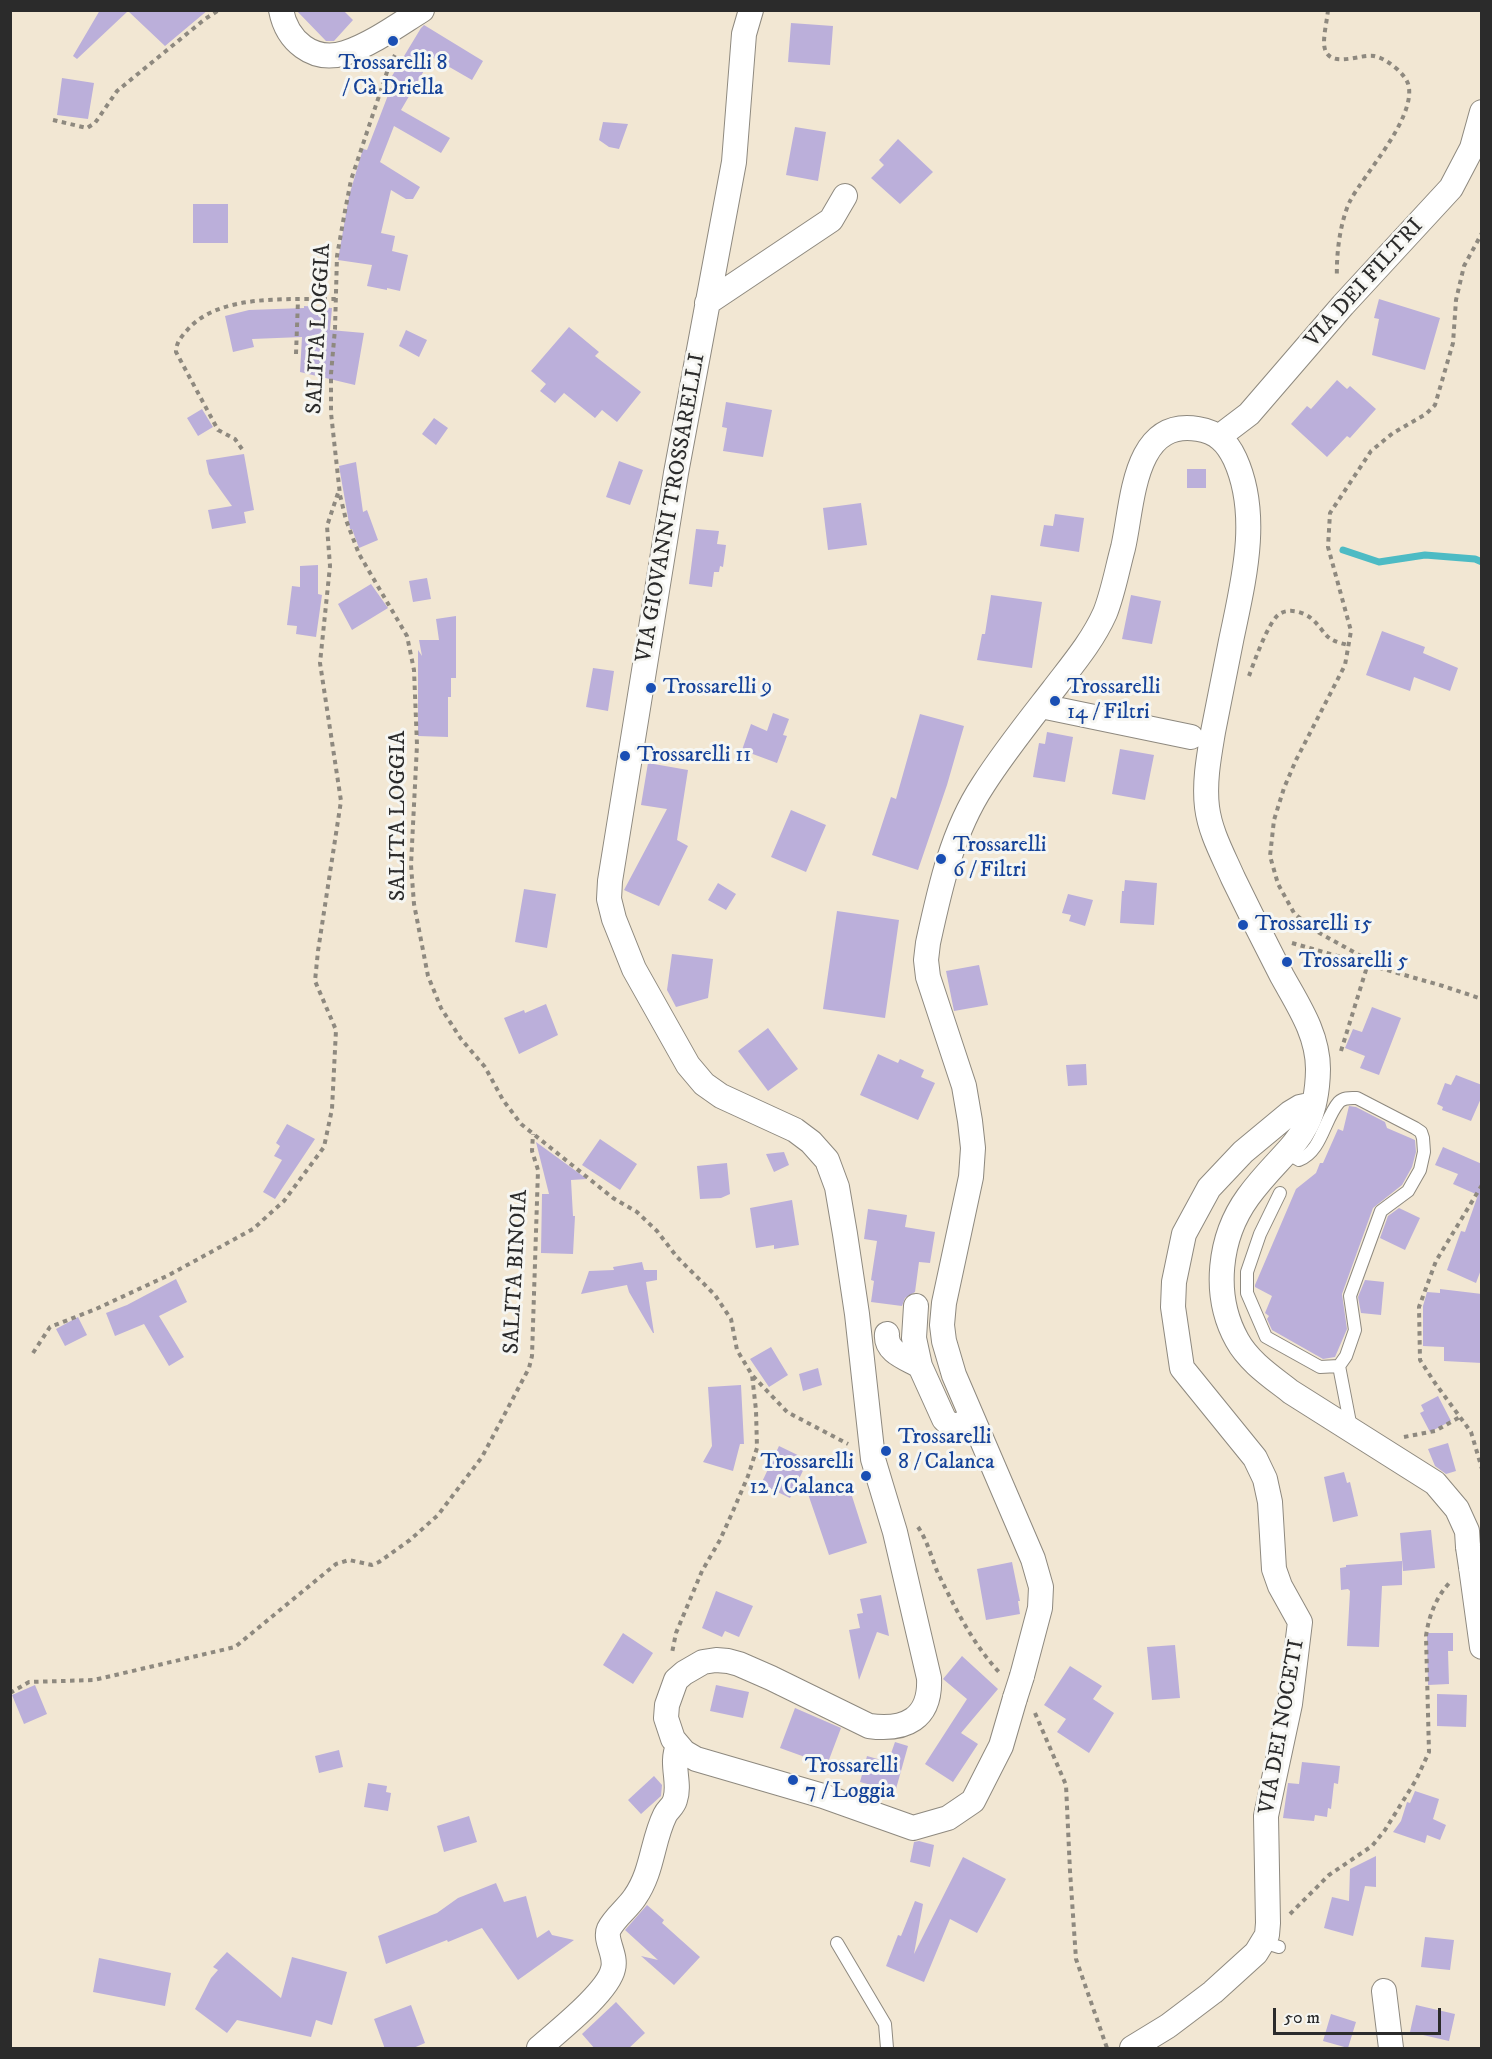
<!DOCTYPE html>
<html>
<head>
<meta charset="utf-8">
<style>
	body { margin:0 }
	#map { position:relative; width:1492px; height:2059px; overflow:hidden; background:#f2e7d3; font-family:"IM FELL DW Pica",serif }
	canvas { display:block }
	.frame { position:absolute; inset:0; border:12px solid #2b2b2b; pointer-events:none }
	.scale { position:absolute; left:1273px; top:2008px; width:168px; height:27px; box-sizing:border-box; border:3px solid #2b2b2b; border-top:0; padding-left:8px; font-size:18px; line-height:21px; white-space:nowrap; color:#2b2b2b; -webkit-text-stroke:4px #f6f6f2; paint-order:stroke }
</style>
</head>
<body>
<div id="map">
<canvas width="1492" height="2059"></canvas>
<div class="frame"></div>
<div class="scale">50 m</div>
</div>
<script>
const g = document.querySelector('canvas').getContext('2d');
g.lineJoin = 'round';
function stroke(path, color, width, dash) {
  g.strokeStyle = color;
  g.lineWidth = width;
  g.lineCap = dash ? 'butt' : 'round';
  g.setLineDash(dash || []);
  g.stroke(path);
}
function paint(path, color) {
  g.fillStyle = color;
  g.fill(path, 'evenodd');
}
function label(font, color, halo, rows, align = 'center') {
  g.font = font + ' "IM FELL DW Pica",serif';
  g.lineWidth = 6;
  g.setLineDash([]);
  g.textBaseline = 'middle';
  g.strokeStyle = halo;
  g.fillStyle = color;
  for (const [text, x, y, turn = 0] of rows) {
    g.save();
    g.translate(x, y);
    g.rotate((+turn || 0) * Math.PI / 180);
    g.textAlign = isNaN(turn) ? turn : align;
    if (halo) g.strokeText(text, 0, 0);
    g.fillText(text, 0, 0);
    g.restore();
  }
}
const stream = new Path2D(`
	M1343 550 1379 562 1425 555 1475 559 1482 562`);
const building = new Path2D(`
	M100 10H208L165 46 128 11 77 59 73 56Z
	M296 10H343L353 20 334 41H326Z
	M791 23 833 26 830 65 788 62Z
	M424 25 483 61 472 80 432 57 401 110 450 138 441 153 394 126 380 162 420 187 413 199H406L391 190 381 233 395 236 392 251 408 255 400 291 387 288V290L367 286 372 265 338 260 349 196 363 149 367 150 395 77 392 76 421 28Z
	M62 78 94 83 88 119 57 115Z
	M603 122 628 124 619 149 609 147 599 140Z
	M795 127 826 132 818 181 786 175Z
	M898 139 933 172 900 204 871 178 884 165 879 160Z
	M193 204H228V243H193Z
	M1379 299 1440 318 1425 370 1372 355 1379 319 1374 318Z
	M304 306 332 308 330 330 364 333 355 385 300 372 302 337 252 339 254 347 233 352 225 316 249 310 304 308Z
	M569 327 599 352 595 356 641 392 617 422 602 410 595 418 564 393 555 403 540 391 546 384 531 371Z
	M406 330 427 340 419 357 399 346Z
	M1337 380 1347 389 1350 386 1376 409 1350 438 1347 436 1327 457 1291 424 1307 406 1311 409Z
	M726 402 772 410 763 457 723 451 727 428 722 427Z
	M202 409 213 427 198 436 187 418Z
	M434 418 448 428 436 445 422 434Z
	M244 454 254 510 244 512 246 523 212 529 208 510 232 506 209 474 206 460Z
	M619 461 643 470 630 505 606 497Z
	M356 462 363 512 367 510 378 540 359 548 352 529H350L339 466Z
	M1187 469H1206V488H1187Z
	M861 503 867 545 828 550 823 508Z
	M1055 514 1084 518 1079 552 1040 546 1044 525 1053 526Z
	M696 529 719 531 717 544 726 545 723 567 720 566 719 572H714L712 587 689 584Z
	M318 565V594L322 595 316 637 296 634 297 626 287 625 292 586 300 587V566Z
	M427 578 431 599 413 602 409 581Z
	M371 584 388 608 352 630 338 604Z
	M991 595 1042 602 1032 668 977 660 982 634H985Z
	M1131 595 1161 601 1152 644 1122 639Z
	M456 616V678H451V697H448V737L418 736V650L422 656 419 640H439L436 619Z
	M1382 631 1425 647 1423 653 1458 668 1450 691 1414 677 1410 691 1366 675Z
	M593 668 614 671 608 711 586 707Z
	M773 713 789 719 783 735 787 736 777 763 742 750 751 724 767 731Z
	M920 714 964 726 947 785 918 870 872 855 891 797 896 799Z
	M1047 732 1073 737 1065 782 1033 777 1039 743 1045 744Z
	M1120 749 1154 755 1145 800 1112 794Z
	M648 763 688 770 677 840 688 846 659 906 624 890 667 809 641 805Z
	M791 810 826 825 806 872 771 857Z
	M1125 880 1157 883 1154 925 1120 923 1122 891H1124Z
	M718 883 736 894 726 910 708 900Z
	M524 889 556 894 547 948 515 942Z
	M1068 894 1093 900 1085 926 1069 921 1071 915 1062 913Z
	M837 911 899 920 885 1018 823 1009Z
	M672 954 713 959 708 998 676 1007 667 990Z
	M979 965 988 1005 954 1011 946 971Z
	M546 1004 558 1035 519 1054 504 1018 524 1010 525 1013Z
	M1372 1007 1401 1018 1379 1075 1360 1068 1365 1056 1345 1048 1353 1029 1362 1032Z
	M768 1028 798 1069 768 1091 738 1051Z
	M878 1054 898 1063 900 1059 924 1070 921 1077 935 1083 918 1120 860 1095Z
	M1086 1064 1087 1085 1068 1086 1066 1065Z
	M1456 1075 1482 1085V1096L1471 1121 1442 1110 1443 1107 1437 1104 1445 1083 1451 1085Z
	M1349 1106 1356 1107 1385 1122 1387 1128 1415 1140 1416 1152 1412 1167 1402 1185 1373 1208 1342 1294 1347 1329 1335 1357 1323 1359 1272 1330 1267 1319 1269 1316 1265 1313 1272 1296 1255 1287V1285L1296 1189 1316 1173 1320 1163H1323L1338 1129 1343 1131Z
	M287 1124 315 1139 275 1199 263 1192 282 1160 274 1156 280 1146 276 1143Z
	M600 1139 637 1164 620 1190 582 1165Z
	M536 1142 587 1179 571 1180 573 1216H575L573 1254 541 1253 542 1194H549Z
	M1443 1147 1482 1164V1267L1476 1283 1447 1270 1461 1231 1465 1232 1478 1195 1453 1184 1458 1174 1435 1165Z
	M784 1152 789 1165 774 1172 766 1154Z
	M727 1163 730 1194 721 1198 700 1199 697 1166Z
	M792 1200 799 1245 774 1249V1245L756 1248 750 1208Z
	M1399 1208 1420 1218 1405 1250 1380 1238 1388 1216Z
	M868 1209 907 1215 905 1227 935 1232 930 1263 919 1262 915 1292 905 1298 902 1306 871 1302 874 1281 871 1280 877 1241 864 1239Z
	M642 1262 644 1270H657V1280L646 1282 654 1333H653L629 1292 627 1285 581 1294 589 1271 614 1270 613 1267Z
	M176 1279 187 1302 159 1316 184 1357 169 1366 144 1324 115 1336 106 1313 127 1305Z
	M1365 1280 1384 1282 1381 1315 1361 1313 1358 1297Z
	M1440 1289 1482 1294V1363L1444 1361V1347L1423 1346V1306L1427 1292 1440 1293Z
	M78 1317 87 1335 65 1346 56 1329Z
	M771 1347 788 1375 769 1387 750 1359Z
	M818 1368 822 1385 803 1391 799 1374Z
	M741 1385 744 1444H740L733 1471 703 1462 712 1446 708 1387Z
	M1438 1396 1451 1421 1430 1432 1420 1413 1424 1411 1421 1405Z
	M1448 1443 1456 1471 1446 1474 1435 1466 1428 1449Z
	M779 1446 808 1460 790 1498 761 1484Z
	M1344 1472 1347 1483 1350 1482 1358 1516 1333 1522 1324 1477Z
	M844 1483 847 1494 851 1493 867 1543 829 1555 808 1494Z
	M1431 1530 1435 1568 1403 1571 1400 1533Z
	M1402 1561V1585L1382 1586 1379 1647 1347 1646 1350 1591 1348 1589 1341 1590 1340 1568 1346 1567V1565Z
	M1012 1562 1020 1601H1018L1020 1614 986 1620 977 1569Z
	M716 1591 753 1606 739 1637 725 1631 722 1637 702 1628Z
	M881 1595 889 1636 877 1632 859 1680 849 1630 860 1628 857 1614 863 1613 860 1599Z
	M623 1633 653 1653 633 1684 603 1665Z
	M1427 1633H1453V1651H1448L1449 1684 1428 1685Z
	M1175 1645 1180 1698 1152 1700 1147 1647Z
	M962 1656 998 1689 961 1733 978 1744 953 1782 925 1764 967 1699 943 1679Z
	M1070 1666 1102 1686 1093 1699 1114 1713 1089 1753 1057 1732 1066 1719 1044 1705Z
	M35 1685 47 1714 24 1724 12 1695Z
	M716 1685 749 1692 743 1718 710 1711Z
	M1437 1694 1467 1695 1466 1727 1437 1726Z
	M795 1708 841 1728 827 1765 780 1748Z
	M895 1742 908 1746 894 1796 877 1791 879 1787 860 1782 867 1756 888 1762Z
	M339 1750 343 1767 319 1773 315 1756Z
	M1302 1762 1340 1766 1338 1784 1334 1783 1331 1809 1328 1808 1327 1817 1315 1815 1314 1821 1283 1818 1288 1783 1299 1784Z
	M654 1776 662 1785 661 1796 641 1814 628 1800Z
	M368 1783 387 1786 386 1792 391 1793 388 1811 364 1807Z
	M1415 1791 1439 1799 1433 1819 1446 1825 1440 1840 1427 1835 1425 1843 1393 1832 1401 1821 1407 1802 1410 1803Z
	M469 1816 477 1842 444 1852 437 1826Z
	M919 1841 934 1845 930 1867 910 1862 914 1842Z
	M1376 1856V1887L1365 1886 1353 1936 1324 1928 1332 1897 1349 1901 1350 1869Z
	M963 1857 1006 1879 977 1933 950 1919 924 1982 886 1966 898 1935 901 1936 915 1901 923 1904 914 1954Z
	M496 1883 504 1902 526 1896 537 1938 549 1930 552 1935 574 1940 518 1980 482 1928 448 1942 447 1940 386 1964 378 1936 437 1913 458 1898Z
	M647 1905 664 1920 662 1923 700 1957 674 1985 641 1956 658 1960 625 1930Z
	M1425 1937 1454 1940 1450 1970 1421 1967Z
	M227 1952 281 1998 292 1957 347 1972 332 2025 316 2020 311 2037 237 2020 227 2033 195 2009 211 1978 218 1970 213 1967Z
	M99 1958 171 1973 165 2006 93 1992Z
	M616 2002 645 2033 628 2049H595L582 2034Z
	M411 2005 425 2043 411 2049H385L374 2019Z
	M1416 2005 1455 2014 1449 2041 1410 2032Z
	M1331 2014 1356 2022 1348 2048 1323 2041Z`);
const path = new Path2D(`
	M1328 10C1327 21 1324 32 1324 43 1325 72 1361 53 1374 56 1383 58 1390 63 1397 69 1403 75 1408 80 1409 88 1413 121 1365 173 1350 201 1340 222 1336 255 1337 278
	M395 55 388 69 351 180 345 211 337 256 335 329 331 374V413L340 495 346 520 359 554 407 636 414 670 417 745 411 865 414 904 428 976 441 1008 461 1039 485 1067 503 1100 521 1124 613 1198 637 1212 657 1231 677 1257 715 1295 731 1319 737 1350 752 1375 756 1410 757 1448 748 1476 733 1511 720 1540 702 1571 676 1633 672 1653
	M53 120 87 128 95 123 117 91 205 19 219 10
	M296 354 298 300
	M242 449 235 439 218 430 176 352C176 342 182 336 189 328 222 293 291 300 336 299
	M1249 676C1254 662 1267 626 1277 616 1286 607 1303 611 1312 619 1328 634 1323 640 1349 645
	M1292 943 1443 986 1482 999
	M1341 1051 1366 970 1361 956 1314 930 1294 913 1278 884 1270 856 1274 820 1284 788 1296 760 1345 665 1351 631 1328 547 1330 513 1371 451 1393 433 1426 414 1435 405 1453 343 1456 300 1464 266 1482 233
	M1482 1185 1436 1261 1419 1307 1420 1360 1435 1383 1471 1432 1482 1469
	M33 1353 50 1327 96 1309 169 1275 253 1229 284 1201 324 1147 332 1109 336 1030 315 981 318 951 341 801 320 663 330 566 327 526 338 493
	M753 1376 787 1412 848 1444
	M1404 1437 1435 1431 1460 1417
	M918 1527C927 1540 931 1556 937 1571 954 1606 972 1643 999 1672
	M10 1693 29 1682 94 1680 235 1647 336 1564 349 1560 372 1565 379 1562 410 1540 438 1515 482 1457 529 1368 532 1356 538 1170 532 1151 533 1134
	M1035 1713 1066 1785 1070 1871 1076 1959 1107 2048
	M1290 1914 1329 1875 1372 1846 1385 1830 1416 1780 1429 1752 1426 1636C1429 1615 1436 1597 1451 1581`);
const lane = new Path2D(`
	M1280 1193 1260 1234 1247 1272V1293L1266 1337 1320 1367 1339 1366 1346 1356 1355 1330 1350 1296 1381 1211 1408 1191 1420 1170 1424 1152 1423 1138 1421 1132 1415 1128 1357 1098C1351 1098 1344 1097 1339 1102 1324 1119 1322 1151 1299 1160L1287 1153
	M1339 1366 1351 1428
	M1263 1942 1279 1947
	M837 1943 885 2024 887 2048`);
const street = new Path2D(`
	M281 10C287 41 313 63 345 53 372 44 398 25 422 10
	M751 10 744 34 734 162 676 473 610 881 609 899 614 919 634 969 688 1065 704 1084 721 1096 795 1130 811 1142 827 1160 837 1187 845 1234 857 1314 873 1459 895 1532 929 1678C931 1719 905 1731 869 1726L771 1678 739 1664 728 1661 716 1660 703 1662 684 1673 676 1680 667 1705 666 1718 673 1739 684 1752 696 1759 823 1796 913 1828 948 1818 973 1801 1001 1746 1015 1698
	M707 303 831 220 845 196
	M1220 436 1249 414 1343 305 1451 188 1472 148 1482 112
	M1041 706 1191 737
	M916 1306 914 1338 920 1366 944 1419 948 1423 956 1426 972 1419
	M887 1334C885 1352 906 1358 920 1366
	M1471 1567 1482 1647
	M1022 1676 1040 1608 1041 1587 1033 1559 954 1375 944 1341 942 1325 944 1303 971 1177 973 1148 970 1121 964 1086 928 977 926 960 928 943C940 888 952 832 983 785 1004 752 1029 721 1053 690 1072 665 1092 642 1105 613 1113 593 1117 570 1123 548 1133 506 1132 418 1198 429 1217 432 1227 442 1235 459 1261 516 1243 583 1231 641 1225 671 1219 701 1213 732 1209 756 1204 782 1207 807 1210 832 1223 855 1233 878 1249 911 1265 943 1282 976 1298 1005 1318 1034 1318 1069 1317 1140 1285 1146 1248 1197 1219 1237 1212 1295 1237 1340 1249 1362 1272 1377 1291 1392L1435 1483 1457 1509 1467 1531 1468 1547
	M1384 1991 1391 2048
	M539 2048C558 2031 608 1992 613 1969 617 1955 604 1940 609 1929 615 1917 628 1908 635 1897 653 1871 652 1841 665 1815 668 1809 673 1807 675 1800 681 1783 670 1764 678 1746
	M1132 2048 1168 2026 1213 1992 1256 1953 1267 1935 1268 1923 1266 1816 1290 1704 1300 1622 1280 1586 1274 1569 1270 1502 1265 1479 1255 1458 1182 1368 1173 1307 1174 1282 1184 1234 1209 1188 1243 1152 1290 1113 1300 1107 1314 1104`);
const streetBridge = new Path2D(`
	M1468 1547 1471 1567
	M1015 1698 1022 1676`);
const markers = [
	[393,41,6,"#1a4fb4"],
	[651,688,6,"#1a4fb4"],
	[1055,701,6,"#1a4fb4"],
	[625,756,6,"#1a4fb4"],
	[941,859,6,"#1a4fb4"],
	[1243,925,6,"#1a4fb4"],
	[1287,962,6,"#1a4fb4"],
	[886,1451,6,"#1a4fb4"],
	[866,1476,6,"#1a4fb4"],
	[793,1780,6,"#1a4fb4"]
];
const transitNames = [
	["Trossarelli 8",393,64,"center"],
	["/ Cà Driella",393,89,"center"],
	["Trossarelli 9",663,688],
	["Trossarelli",1067,688],
	["14 / Filtri",1067,713],
	["Trossarelli 11",637,756],
	["Trossarelli",953,846],
	["6 / Filtri",953,871],
	["Trossarelli 15",1255,925],
	["Trossarelli 5",1299,962],
	["Trossarelli",898,1438],
	["8 / Calanca",898,1463],
	["Trossarelli",854,1463,"right"],
	["12 / Calanca",854,1488,"right"],
	["Trossarelli",805,1767],
	["7 / Loggia",805,1792]
];
const streetNames = [
	["VIA DEI FILTRI",1365,284,-48],
	["SALITA LOGGIA",320,329,-87],
	["VIA GIOVANNI TROSSARELLI",672,508,-80],
	["SALITA LOGGIA",399,816,-90],
	["SALITA BINOIA",517,1272,-87],
	["VIA DEI NOCETI",1283,1727,-80]
];
stroke(stream, '#4dbbc4', 7);
paint(building, '#bbafda');
stroke(lane, '#8e897f', 14);
stroke(street, '#8e897f', 26);
stroke(path, '#8e897f', 4, [4.5, 4.5]);
stroke(lane, '#fff', 12);
stroke(street, '#fff', 24);
stroke(streetBridge, '#8e897f', 26, []);
stroke(streetBridge, '#fff', 24);
for (const [x, y, r, color] of markers) {
  const dot = new Path2D();
  dot.arc(x, y, r, 0, 2 * Math.PI);
  g.fillStyle = color;
  g.fill(dot);
  stroke(dot, '#f6f6f2', 2);
}
label('22px', '#164399', '#f6f6f2', transitNames, 'left');
label('22px', '#2b2b2b', '#f6f6f2', streetNames);
</script>
</body>
</html>
